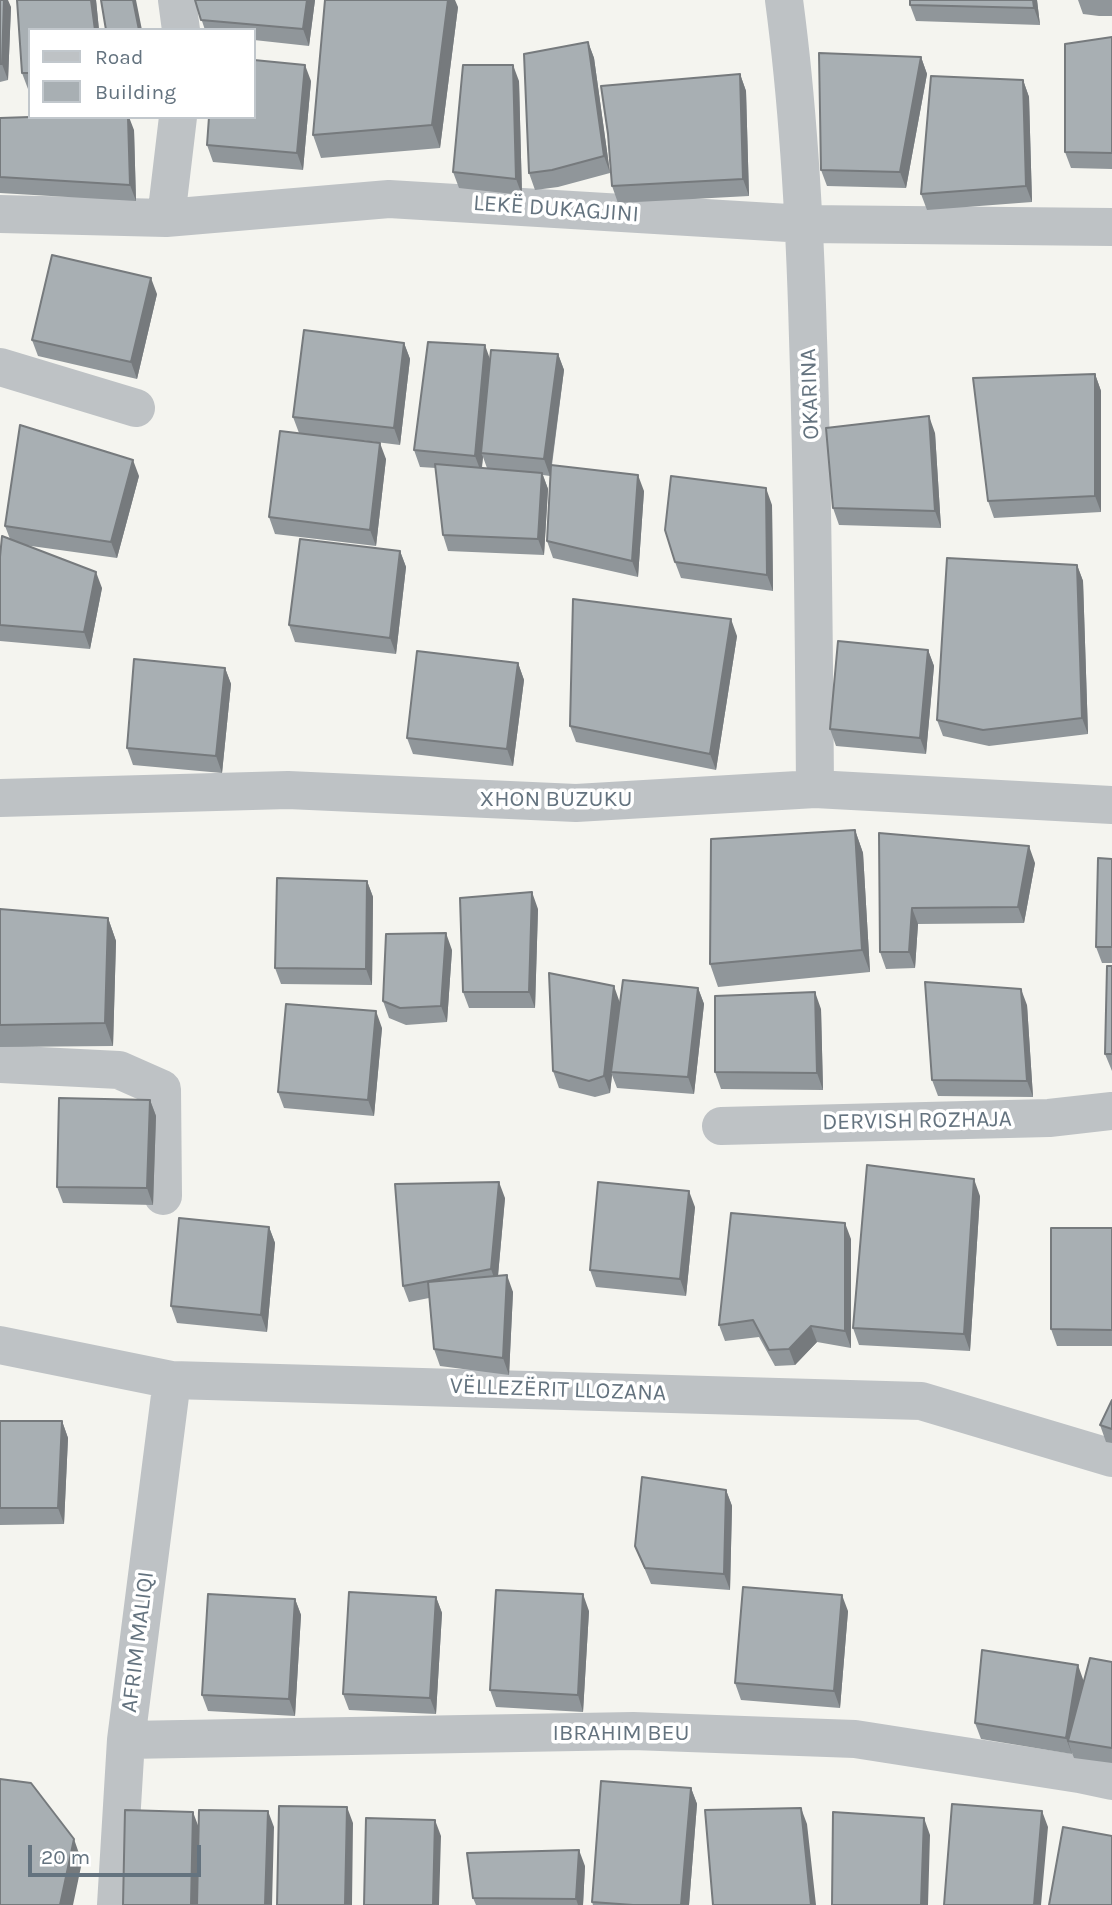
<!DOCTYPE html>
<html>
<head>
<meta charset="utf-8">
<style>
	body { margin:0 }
	#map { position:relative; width:1112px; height:1905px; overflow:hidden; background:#f4f4ef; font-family:Karla,sans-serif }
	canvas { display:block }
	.legend { position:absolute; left:28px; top:28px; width:228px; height:91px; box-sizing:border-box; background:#fff; border:2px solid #c1c7cc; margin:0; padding:9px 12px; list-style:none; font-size:21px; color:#64737f }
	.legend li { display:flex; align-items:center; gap:14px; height:35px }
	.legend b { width:35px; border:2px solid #c1c7cc }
	.scale { position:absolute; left:28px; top:1845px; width:173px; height:32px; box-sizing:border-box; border:4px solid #64737f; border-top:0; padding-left:9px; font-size:21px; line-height:24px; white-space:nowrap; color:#64737f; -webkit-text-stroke:5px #fff; paint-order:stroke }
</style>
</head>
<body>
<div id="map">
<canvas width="1112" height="1905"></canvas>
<ul class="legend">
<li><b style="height:9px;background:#bec2c5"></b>Road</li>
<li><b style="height:19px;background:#a8afb3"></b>Building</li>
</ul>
<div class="scale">20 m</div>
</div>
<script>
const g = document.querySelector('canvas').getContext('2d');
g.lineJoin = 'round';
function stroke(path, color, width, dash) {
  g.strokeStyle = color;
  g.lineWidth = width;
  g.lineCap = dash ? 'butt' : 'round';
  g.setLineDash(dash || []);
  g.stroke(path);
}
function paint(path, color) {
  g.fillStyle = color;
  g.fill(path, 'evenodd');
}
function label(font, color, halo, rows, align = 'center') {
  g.font = font + ' Karla,sans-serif';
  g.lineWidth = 7;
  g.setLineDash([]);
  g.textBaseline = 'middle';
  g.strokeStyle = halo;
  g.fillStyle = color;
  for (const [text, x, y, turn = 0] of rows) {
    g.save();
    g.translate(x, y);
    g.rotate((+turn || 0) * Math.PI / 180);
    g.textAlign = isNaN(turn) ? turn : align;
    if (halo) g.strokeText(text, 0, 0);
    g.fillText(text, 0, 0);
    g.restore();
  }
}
const minor = new Path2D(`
	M177 0 181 30
	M784 0C799 112 805 225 808 338 813 488 814 638 815 789
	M0 214 166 218 389 199 805 224 1112 227
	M166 218 178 117
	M0 367 136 408
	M0 798 288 790 576 803 815 789 1112 805
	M0 1064 119 1070 162 1089 163 1196
	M721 1126 1049 1118 1112 1111
	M0 1345 172 1380 921 1401 1112 1458
	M126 1740 633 1731 855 1739 1079 1774 1112 1781
	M116 1905 126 1740 172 1380`);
const wall = new Path2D(`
	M0 0 11 7 8 80 0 82Z
	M17 0H96L99 30H30V89H28L22 73Z
	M195 0H315L309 46 254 40V30H205Z
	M910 0H1037L1040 25 916 21 910 5Z
	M1078 0H1112V16H1099L1083 14Z
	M458 7 440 148 321 158 313 135Z
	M1112 37V169L1071 168 1065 152Z
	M588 42 594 58 610 173 558 187 535 190 529 173Z
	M921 57 927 74 906 188 827 186 821 170Z
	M740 74 746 91 749 196 618 203 612 186Z
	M1023 80 1029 97 1032 202 927 210 921 194Z
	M311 81 303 170 213 162 207 145Z
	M519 81 522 195 459 188 453 172Z
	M0 118 134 130 136 201 0 193Z
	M157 294 137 379 38 356 32 340Z
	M404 343 410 359 400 445 360 440 386 459 376 546 275 534 269 517 299 433 293 417Z
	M558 354 564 370 552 465 644 491 638 577 553 558 547 541 550 476 543 475 548 489 544 555 448 551 443 535 436 468 420 467 414 450 490 361ZM483 457 487 468H482Z
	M1095 374 1101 391V512L994 518 988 501Z
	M935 433 941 528 839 525 833 508Z
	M139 476 117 558 24 545 102 588 90 649 0 641V557L10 539 5 526Z
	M772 505 773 591 681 578 675 562Z
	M400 551 406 567 396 654 295 642 289 625Z
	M1077 565 1083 581 1088 734 989 746 943 736 937 720Z
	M737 636 716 770 576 742 570 726Z
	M928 650 934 666 926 754 836 746 830 729Z
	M518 663 524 680 513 766 413 754 407 738Z
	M225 668 231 684 222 773 133 765 127 748Z
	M855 830 863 853 870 972 718 987 710 964Z
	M879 833 1035 863 1024 923 918 924 915 968 886 969 880 952Z
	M1112 859V963H1102L1096 947Z
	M367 881 373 897 372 985 281 984 275 968Z
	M0 909 108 918 116 941 113 1046 0 1047Z
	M538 909 535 1008H469L463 992Z
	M452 950 447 1022 406 1025 389 1018 383 1001Z
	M1112 966V1071L1105 1054Z
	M698 988 704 1004 694 1094 617 1088 612 1075 610 1093 595 1097 559 1088 553 1071 620 1002Z
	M1027 1005 1033 1097 938 1096 932 1080Z
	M821 1009 823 1090 721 1089 715 1072Z
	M382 1028 374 1116 284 1108 278 1092Z
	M150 1100 156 1116 153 1205 63 1203 57 1187Z
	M980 1196 970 1351 859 1345 853 1328Z
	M505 1198 498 1276 513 1292 509 1375 440 1366 434 1349 429 1298 409 1302 403 1286Z
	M695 1207 686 1296 596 1287 590 1270Z
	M269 1227 275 1243 267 1332 177 1323 171 1306Z
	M1112 1228V1346H1057L1051 1329Z
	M851 1239V1348L817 1342 795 1365 775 1366 759 1337 725 1341 719 1325Z
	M1112 1400V1443L1106 1442 1100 1425Z
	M0 1421H62L68 1438 64 1524 0 1525Z
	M726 1490 732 1506 730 1590 651 1584 635 1546Z
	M436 1597 442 1613 436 1714 349 1710 343 1694Z
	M295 1599 301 1615 295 1716 208 1711 202 1695Z
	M589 1611 583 1712 496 1707 490 1690Z
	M848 1611 840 1708 741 1700 735 1683Z
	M1112 1662V1763L1074 1758 1072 1753V1754L981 1739 975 1723 1084 1681Z
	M691 1788 697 1804 689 1905H593L592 1902Z
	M585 1866 583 1905H476L473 1898Z`);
const shadedWall = new Path2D(`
	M4 0H8L11 7 8 80 2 64Z
	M91 0H96L99 30H95Z
	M133 0H136L142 30H139Z
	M307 0H315L309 46 303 29Z
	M448 0H455L458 7 440 148 432 125Z
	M1033 0H1037L1040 25 1034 8Z
	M588 42 594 58 610 173 604 156Z
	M921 57 927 74 906 188 900 172Z
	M305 65 311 81 303 170 297 153Z
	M513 65 519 81 522 195 516 179Z
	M740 74 746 91 749 196 743 179Z
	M1023 80 1029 97 1032 202 1026 186Z
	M128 117H129L134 130 136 201 130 185Z
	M151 278 157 294 137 379 131 362Z
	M404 343 410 359 400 445 394 428Z
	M485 345 491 362 481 453 483 457 481 472 475 456Z
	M558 354 564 370 550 476 544 459Z
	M1095 374 1101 391V512L1095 496Z
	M929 416 935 433 941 528 935 511Z
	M380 443 386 459 376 546 370 530Z
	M133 460 139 476 117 558 111 542Z
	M542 473 548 489 544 555 538 539Z
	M638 475 644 491 638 577 632 561Z
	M766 488 772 505 773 591 767 575Z
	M400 551 406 567 396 654 390 638Z
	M1077 565 1083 581 1088 734 1082 718Z
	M96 572 102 588 90 649 84 632Z
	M731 619 737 636 716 770 710 754Z
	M928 650 934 666 926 754 920 738Z
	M518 663 524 680 513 766 507 749Z
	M225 668 231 684 222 773 216 756Z
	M855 830 863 853 870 972 862 950Z
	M1029 846 1035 863 1024 923 1018 907Z
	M367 881 373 897 372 985 366 969Z
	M532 892 538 909 535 1008 529 992Z
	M912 908 918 924 915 968 909 952Z
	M108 918 116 941 113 1046 105 1023Z
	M446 933 452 950 447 1022 441 1006Z
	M614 986 620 1003 611 1072 612 1075 610 1093 604 1076Z
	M698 988 704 1004 694 1094 688 1077Z
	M1021 989 1027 1005 1033 1097 1027 1081Z
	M815 992 821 1009 823 1090 817 1073Z
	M376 1011 382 1028 374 1116 368 1100Z
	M150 1100 156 1116 153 1205 147 1188Z
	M974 1179 980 1196 970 1351 964 1334Z
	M499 1182 505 1198 497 1286 491 1269Z
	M689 1191 695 1207 686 1296 680 1279Z
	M845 1223 851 1239V1348L845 1331Z
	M269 1227 275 1243 267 1332 261 1315Z
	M507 1275 513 1292 509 1375 503 1358Z
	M811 1326 817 1342 795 1365 789 1349Z
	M62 1421 68 1438 64 1524 58 1508Z
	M726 1490 732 1506 730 1590 724 1574Z
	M583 1594 589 1611 583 1712 578 1695Z
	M842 1595 848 1611 840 1708 834 1691Z
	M436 1597 442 1613 436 1714 430 1698Z
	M295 1599 301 1615 295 1716 289 1699Z
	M1078 1665 1084 1682 1068 1741 1072 1754 1066 1738Z
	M691 1788 697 1804 689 1905H681Z
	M347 1807 353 1823 352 1905H345Z
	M801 1808 807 1824 816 1905H811Z
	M268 1811 274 1827 272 1905H265Z
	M1042 1811 1048 1827 1041 1905H1034Z
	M193 1812 199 1828 198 1905H191Z
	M924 1818 930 1835 928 1905H921Z
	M435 1820 441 1836 439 1905H433Z
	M74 1839 82 1862 73 1905H60Z
	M579 1850 585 1866 583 1905H578L576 1899Z`);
const building = new Path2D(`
	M0 0H4L2 64H0Z
	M17 0H91L95 30H30V73H22Z
	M101 0H133L139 30H106Z
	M195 0H307L303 29 201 20Z
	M325 0H448L432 125 313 135Z
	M910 0H1033L1034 8 910 5Z
	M1112 37V153L1065 152V44Z
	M588 42 604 156 552 170 529 173 524 54Z
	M819 53 921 57 900 172 821 170Z
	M254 60 305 65 297 153 207 145 209 117H254Z
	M463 65H513L516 179 453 172Z
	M740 74 743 179 612 186 608 134 601 86Z
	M931 76 1023 80 1026 186 921 194Z
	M30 117H128L130 185 0 177V118Z
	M52 255 151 278 131 362 32 340Z
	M304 330 404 343 394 428 293 417Z
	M428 342 485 345 475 456 414 450Z
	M491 350 558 354 544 459 481 453Z
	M1095 374V496L988 501 973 378Z
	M929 416 935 511 833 508 826 428Z
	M20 425 133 460 111 542 5 526Z
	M280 431 380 443 370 530 269 517Z
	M435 464 542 473 538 539 443 535Z
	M551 465 638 475 632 561 547 541Z
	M671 476 766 488 767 575 675 562 665 530Z
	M2 536 96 572 84 632 0 625V557Z
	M300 539 400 551 390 638 289 625Z
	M947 558 1077 565 1082 718 983 730 937 720Z
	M573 599 731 619 710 754 570 726Z
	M838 641 928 650 920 738 830 729Z
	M417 651 518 663 507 749 407 738Z
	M134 659 225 668 216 756 127 748Z
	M855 830 862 950 710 964 711 839Z
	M879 833 1029 846 1018 907 912 908 909 952H880Z
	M1098 858 1112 859V947H1096Z
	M277 878 367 881 366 969 275 968Z
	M532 892 529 992H463L460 898Z
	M0 909 108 918 105 1023 0 1025Z
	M446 933 441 1006 400 1008 383 1001 386 934Z
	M1107 966H1112V1054H1105Z
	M549 973 614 986 604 1076 589 1081 553 1071Z
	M623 980 698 988 688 1077 611 1072Z
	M925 982 1021 989 1027 1081 932 1080Z
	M815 992 817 1073 715 1072V996Z
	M286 1004 376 1011 368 1100 278 1092Z
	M59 1098 150 1100 147 1188 57 1187Z
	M867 1165 974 1179 964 1334 853 1328Z
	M499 1182 491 1269 403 1286 395 1184Z
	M598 1182 689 1191 680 1279 590 1270Z
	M731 1213 845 1223V1331L811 1326 789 1349 769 1350 753 1320 719 1325Z
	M179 1218 269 1227 261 1315 171 1306Z
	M1051 1228H1112V1330L1051 1329Z
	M507 1275 503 1358 434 1349 428 1282Z
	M1112 1400V1429L1100 1425Z
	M0 1421H62L58 1508H0Z
	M642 1477 726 1490 724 1574 645 1568 635 1546Z
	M743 1587 842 1595 834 1691 735 1683Z
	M496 1590 583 1594 578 1695 490 1690Z
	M349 1592 436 1597 430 1698 343 1694Z
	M208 1594 295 1599 289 1699 202 1695Z
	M982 1650 1078 1665 1066 1738 975 1723Z
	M1090 1658 1112 1662V1748L1068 1741Z
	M0 1779 31 1783 74 1839 60 1905H0Z
	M601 1781 691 1788 681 1905H633L592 1902Z
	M952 1804 1042 1811 1034 1905H944Z
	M279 1806 347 1807 345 1905H277Z
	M801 1808 811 1905H713L705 1810Z
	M125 1810 193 1812 191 1905H123Z
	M199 1810 268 1811 265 1905H197Z
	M833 1812 924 1818 921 1905H832Z
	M366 1818 435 1820 433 1905H364Z
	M1063 1827 1112 1836V1905H1049Z
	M579 1850 576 1899 473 1898 467 1853Z`);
const streetNames = [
	["LEKË DUKAGJINI",556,209,4],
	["OKARINA",810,394,-92],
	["XHON BUZUKU",556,799],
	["DERVISH ROZHAJA",917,1121,-1],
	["VËLLEZËRIT LLOZANA",558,1390,2],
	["AFRIM MALIQI",138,1642,-83],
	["IBRAHIM BEU",621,1733]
];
stroke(minor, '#bec2c5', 38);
paint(wall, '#90969a');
paint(shadedWall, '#767a7d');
paint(building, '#a8afb3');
stroke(building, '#767a7d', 2);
label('23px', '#64737f', '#fff', streetNames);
</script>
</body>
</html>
